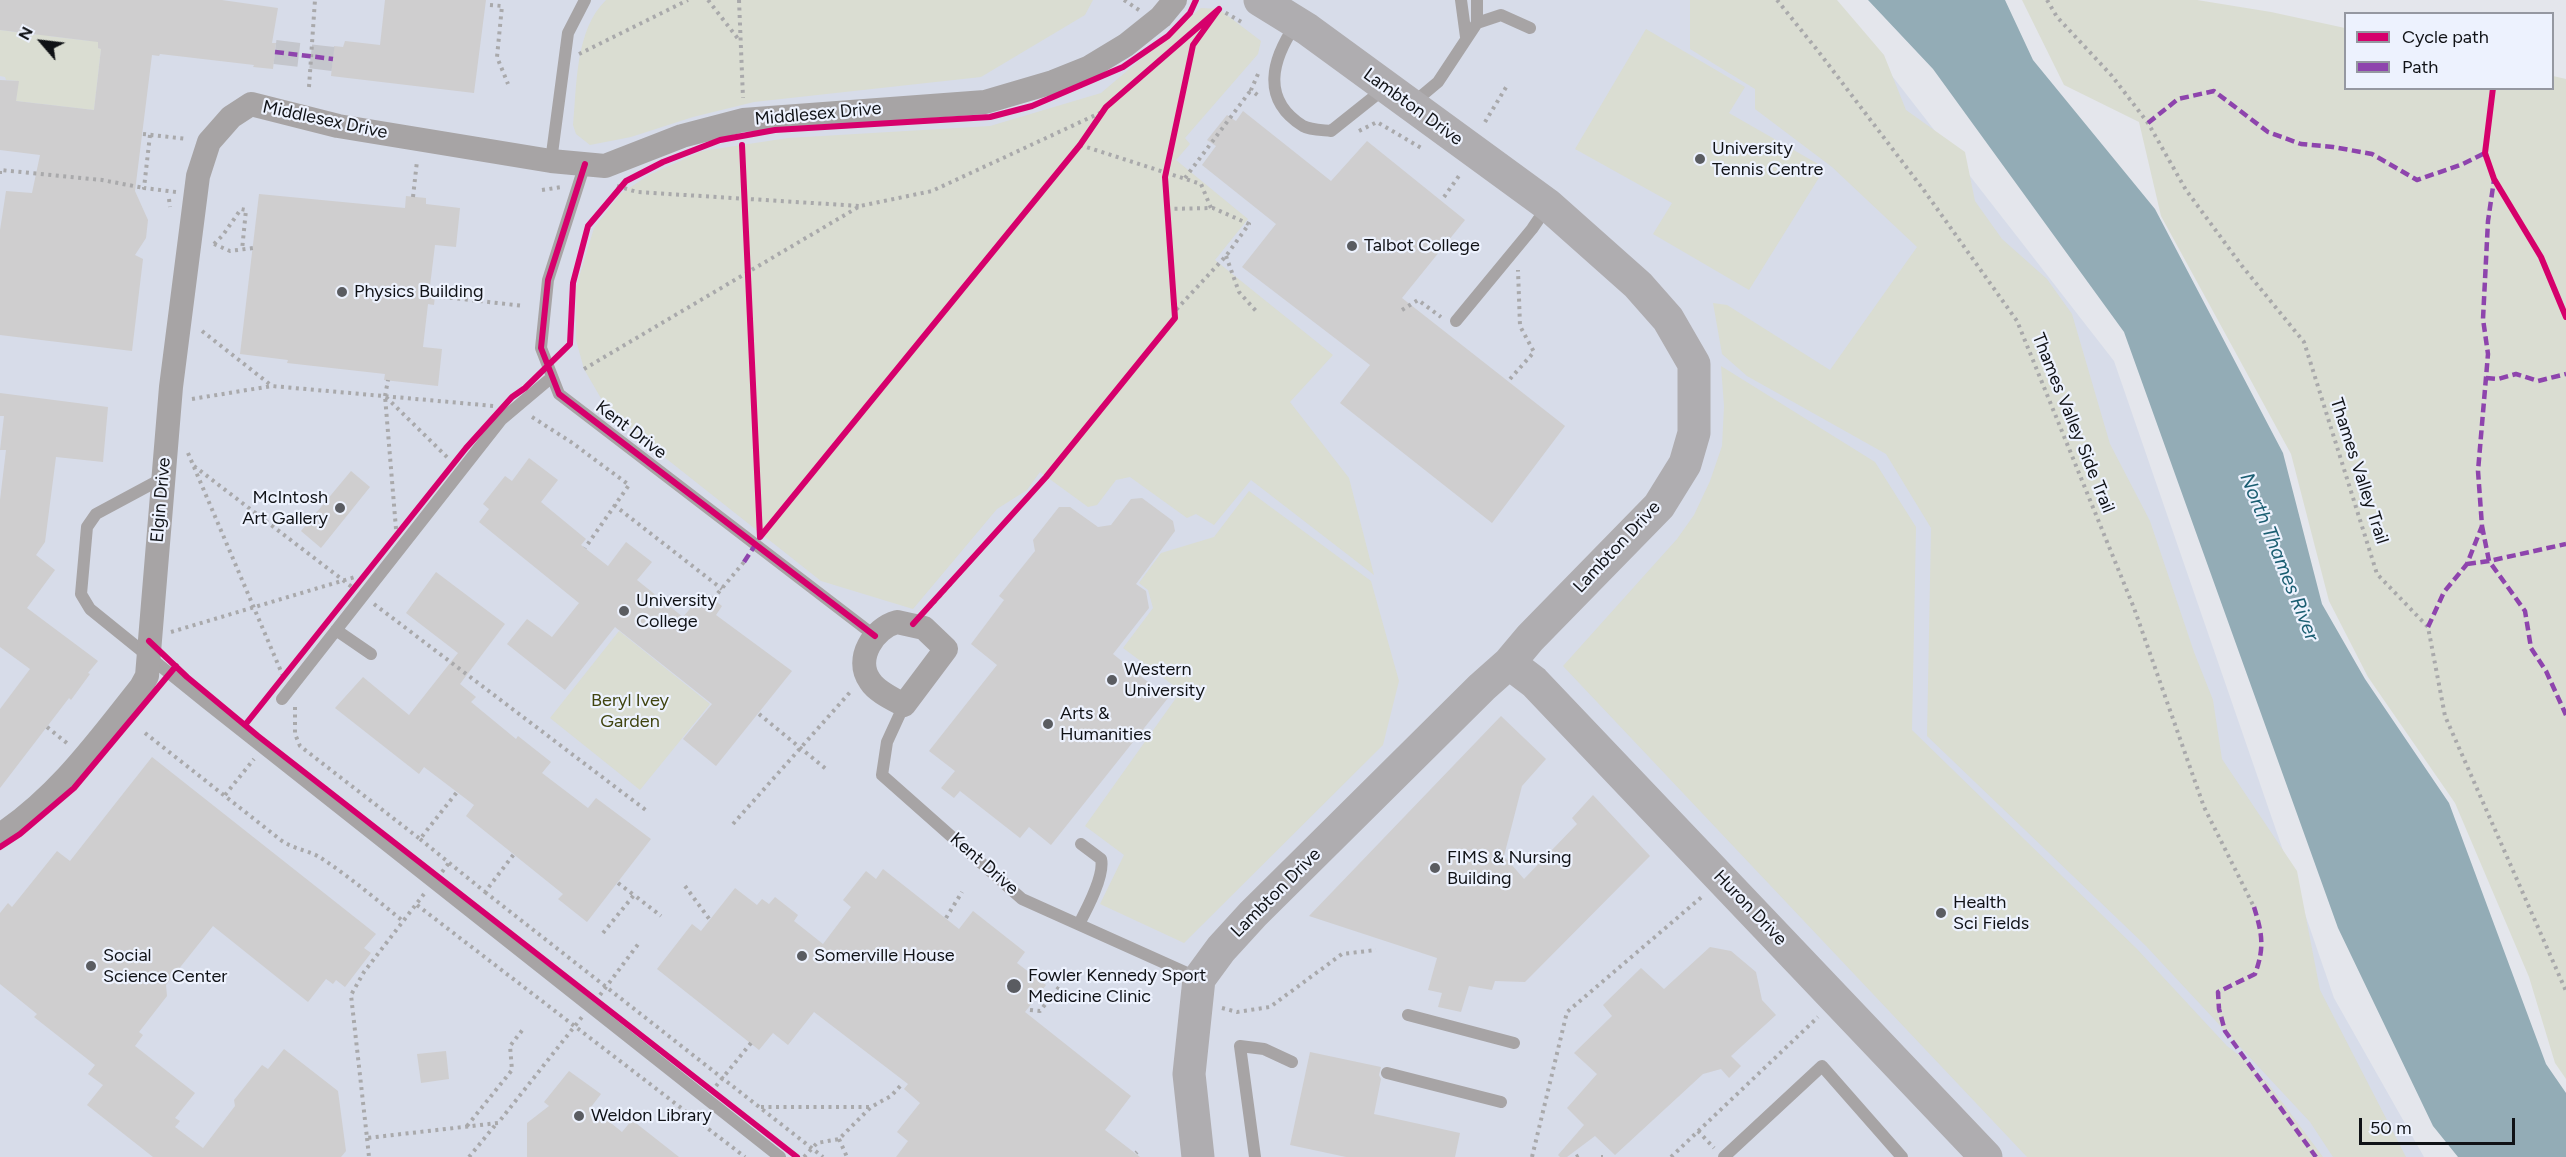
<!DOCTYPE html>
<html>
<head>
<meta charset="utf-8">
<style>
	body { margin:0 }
	#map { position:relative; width:2566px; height:1157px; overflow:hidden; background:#e4e6ec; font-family:Figtree,sans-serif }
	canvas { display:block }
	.legend { position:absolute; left:2344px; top:12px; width:210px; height:78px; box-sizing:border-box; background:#edf2fe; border:2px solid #9598a1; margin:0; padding:8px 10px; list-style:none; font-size:18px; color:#101216 }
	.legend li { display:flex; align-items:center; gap:12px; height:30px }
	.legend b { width:30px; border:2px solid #9598a1 }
	.north { position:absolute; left:12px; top:12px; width:60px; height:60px; -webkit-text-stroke:4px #edf2fe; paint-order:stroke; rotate:298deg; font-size:16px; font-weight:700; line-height:24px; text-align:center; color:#101216 }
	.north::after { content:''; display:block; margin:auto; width:21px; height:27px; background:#101216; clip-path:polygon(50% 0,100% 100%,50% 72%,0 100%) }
	.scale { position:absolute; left:2359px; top:1118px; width:156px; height:27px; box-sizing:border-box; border:3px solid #101216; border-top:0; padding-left:8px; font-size:18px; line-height:21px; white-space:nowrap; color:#101216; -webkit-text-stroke:4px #edf2fe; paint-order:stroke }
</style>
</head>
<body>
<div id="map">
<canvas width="2566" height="1157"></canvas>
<ul class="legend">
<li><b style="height:8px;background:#d6006c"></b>Cycle path</li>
<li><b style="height:8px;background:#8e44ad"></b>Path</li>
</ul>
<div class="north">N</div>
<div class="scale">50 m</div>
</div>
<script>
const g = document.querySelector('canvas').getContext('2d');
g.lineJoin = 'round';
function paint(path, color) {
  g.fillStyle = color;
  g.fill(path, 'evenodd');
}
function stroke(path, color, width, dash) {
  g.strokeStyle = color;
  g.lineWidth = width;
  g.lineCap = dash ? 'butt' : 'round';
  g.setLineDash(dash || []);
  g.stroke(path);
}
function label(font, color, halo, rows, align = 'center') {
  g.font = font + ' Figtree,sans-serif';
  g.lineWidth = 4.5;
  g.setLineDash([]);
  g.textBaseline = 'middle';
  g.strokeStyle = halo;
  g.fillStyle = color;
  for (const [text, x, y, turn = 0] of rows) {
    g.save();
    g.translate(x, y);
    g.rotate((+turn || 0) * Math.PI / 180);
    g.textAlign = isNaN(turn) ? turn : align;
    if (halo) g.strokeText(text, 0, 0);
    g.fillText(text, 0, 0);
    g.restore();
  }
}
const built = new Path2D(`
	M0 0H1833L2114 361 2334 998 2424 1157H0Z`);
const green = new Path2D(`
	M606 0H1093L1085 15 981 77 754 102 693 117 631 137 590 145 576 134 573 125C577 85 575 30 606 0Z
	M1690 0H1837L1884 55 1906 110 1965 152 1975 201 2002 239 2047 279 2072 314 2110 444 2150 521 2194 652 2213 700 2222 759 2297 871 2320 990 2406 1157H2333L2310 1122 2146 946 1927 736 1931 528 1886 454 1747 376 1722 354 1713 303 1727 305 1830 370 1917 247 1832 167 1755 109V89L1690 49Z
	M2022 0H2197L2271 12 2345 28 2346 88H2552L2553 76 2566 79V1079L2555 1063 2529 977 2455 803 2368 677 2329 601 2291 454 2161 216 2139 122 2064 85Z
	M1201 8 1219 9 1261 41 1258 54 1185 138 1190 144 1176 160 1248 219 1215 260 1333 355 1290 402 1349 478 1374 575 1251 480 1214 525 1196 514 1187 518 1130 477 1116 480 1097 505 1088 507 1040 472 1027 490 997 509 913 609 821 581 649 445 606 407 584 369 576 340V287L594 228 620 194 649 175 702 151 788 138 990 126 1101 93Z
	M37 28 47 29 48 36 90 41 100 32 98 48 101 49 94 110 16 101 18 81 6 80 5 77 0 76V30L36 35Z
	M1646 29 1745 87 1729 113 1825 168 1749 290 1653 234 1672 203 1575 149Z
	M1721 366 1875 462 1916 527 1912 730 2137 949 2227 1046 2244 1059 2267 1082 2323 1157H2027L1563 666 1677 539 1694 515 1710 481 1722 446 1724 406Z
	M1249 491 1371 581 1399 681 1383 745 1184 943 1100 904 1124 855 1085 826 1181 691 1123 648 1153 608 1148 590 1139 583 1161 553 1214 537Z
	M619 631 710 704 640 790 550 718Z`);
const water = new Path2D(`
	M1868 0H2005L2033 60 2155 209 2283 453 2322 604 2365 679 2449 803 2546 1064 2566 1093V1157H2458L2433 1126 2338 928 2124 332 1933 69Z`);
const building = new Path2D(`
	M0 0H222L278 8 272 43H276L273 69 253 67 254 65 160 54 159 56 152 55 135 191 148 220 146 238 135 255 143 259 132 351 0 335V230L6 191 32 193 40 155 0 150V80L19 81 16 101 94 110 101 49 98 48V42L0 30Z
	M385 0H486L474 93 331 76 334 46 343 47 345 41 380 45Z
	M1243 111 1331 181 1367 141 1465 220 1402 298 1565 426 1492 523 1340 403 1370 365 1242 267 1276 224 1202 165 1216 146 1207 140 1227 115 1236 121Z
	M259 194 405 208 406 196 426 198V204L460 208 456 247 435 245 430 286 436 287 434 305 428 304 423 347 442 349 438 386 384 380 385 374 287 363 288 360 240 354Z
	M0 393 108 407 103 462 56 457 45 542 36 555 55 570 27 608 98 661 88 673 90 674 71 700 69 698 0 788V709L30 669 0 647V500L6 450H0L4 416H0Z
	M529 458 558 480 541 502 586 539 581 545 608 566 626 542 652 562 637 580 683 617 704 592 722 606 716 615 792 671 716 766 683 739 712 704 615 627 565 690 507 644 527 619 552 637 579 603 479 522 489 509 483 504 505 476 512 481Z
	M351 471 370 487 321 548 301 531Z
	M1142 498 1173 521 1175 531 1136 584 1146 591 1149 608 1113 654 1168 698 1051 845 1029 827 1020 838 960 791 954 798 941 788 955 771 929 751 997 665 971 644 1004 600 999 596 1035 551 1033 540 1059 507H1070L1098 527 1111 525 1131 499Z
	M436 572 505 624 460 684 476 697 471 702 516 739 518 736 551 762 542 773 588 808 596 798 651 839 587 922 558 899 563 894 466 816 474 805 424 767 419 774 335 708 363 677 409 715 458 653 406 613Z
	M1501 716 1546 759 1522 786 1504 856 1524 879 1577 824 1572 818 1593 795 1650 856 1525 982 1495 981 1492 990 1469 986 1461 1012 1438 1007 1442 993 1428 990 1437 958 1309 916Z
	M152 757 376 934 364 948 371 953 345 987 336 980 333 984 326 979 308 1002 213 926 166 985 167 996 139 1032 143 1035 135 1046 195 1093 175 1118 180 1121 175 1127 203 1148 235 1106 234 1100 262 1065 268 1069 284 1049 338 1091 346 1151 341 1157H153L87 1105 103 1085 88 1074 95 1065 34 1017 37 1014 0 984V913L8 903 12 907 57 851 70 861Z
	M883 869 959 929 973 911 1025 952 1017 963 1046 985 1025 1012 1131 1096 1105 1130 1140 1157H896L908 1141 897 1132 920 1103 904 1089 908 1084 814 1012 788 1045 773 1033 759 1050 657 969 692 924 701 931 735 888 757 905 762 899 769 904 775 897 798 915 794 921 823 944 851 907 843 900 866 871 876 879Z
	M1710 947 1731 951 1756 972 1762 1000 1776 1015 1731 1056 1741 1066 1729 1078 1721 1069 1703 1074 1615 1155 1595 1136 1567 1157H1560L1558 1155 1584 1125 1567 1108 1597 1074 1574 1053 1612 1016 1603 1005 1641 968 1664 989Z
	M446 1051 449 1079 421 1083 417 1054Z
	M1310 1052 1381 1067 1379 1075 1381 1079 1374 1114 1460 1133 1455 1157H1346L1290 1145Z
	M569 1071 601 1094 591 1107 622 1132 632 1120 679 1157H527V1123L549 1106 544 1102Z`);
const streetTunnel = new Path2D(`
	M275 52 333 59`);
const path = new Path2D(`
	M708 0 739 40
	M739 0 743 98
	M1124 0 1139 10
	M1777 0 1818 51 1923 189 2017 321 2134 608 2204 807 2254 907
	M2047 0 2057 17 2112 76 2148 123 2186 190 2242 266 2304 342 2377 574 2428 627 2445 716 2566 991
	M490 5 502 6 497 57 508 84
	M1219 9 1245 24
	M579 54 688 0
	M1258 74 1251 90 1260 97
	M309 87 315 0
	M1485 122 1508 84
	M1359 131 1377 122 1423 149
	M143 134 187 139
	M150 135 144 188 176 192
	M742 145 760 528
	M1080 145 1201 184 1211 208
	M0 174V170L102 180 144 188
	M1185 178 1251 90
	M617 186 637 192 860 206
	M542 190 562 187
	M413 197 417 161
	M1444 197 1461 173
	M169 199 170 207
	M1167 209 1213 208 1249 224 1226 256 1175 311
	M214 244 223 235 241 209 246 210 242 250
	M214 244 230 251 253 248
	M1226 256 1239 292 1256 311
	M435 296 524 306
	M1402 310 1418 300 1441 317
	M202 331 272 386
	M584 369 860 206 932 191 1102 112
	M1510 379 1534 352 1520 326 1518 270
	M385 396 388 380
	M192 399 272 386 494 406
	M532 417 571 442 629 485 585 548
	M188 453 283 676
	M194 466 352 587
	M614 505 722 589
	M396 529 385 396 450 460
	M763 533 1080 145 1106 107 1219 9 1193 45 1165 177 1175 318 1046 477 930 607
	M713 599 744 562
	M374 604 647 811
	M171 632 355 577
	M295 707V734L300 746 420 839 457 792
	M759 714 826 769
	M47 727 68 744
	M145 733 282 841C296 850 311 851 321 858 350 877 377 900 404 922
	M225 795 254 759
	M733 824 852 690
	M420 839 485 892 514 854
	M442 872 449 863
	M618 883 634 895
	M685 886 710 920
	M485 892 823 1157
	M424 894 364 972 351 995 367 1138 498 1123 582 1017
	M417 905 745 1157
	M946 918 962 892
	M603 933 634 895 661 916
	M600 995 639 943
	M1222 1008 1237 1012 1270 1007 1342 954 1376 950
	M1030 1010 1040 1011 1059 987
	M716 1086 751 1043
	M761 1107H871
	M467 1126 512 1070 510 1046 524 1028
	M1698 1131 1714 1148
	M367 1138 369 1157
	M839 1139 847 1157
	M1136 1153 1137 1152
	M469 1157 497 1123
	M804 1157 817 1143 839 1139 871 1107 891 1096 902 1084
	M1532 1157 1567 1012 1704 895
	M1576 1157 1580 1155 1582 1157
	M1601 1157H1603
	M1671 1157 1818 1017`);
const lane = new Path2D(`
	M1461 0 1466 37
	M1477 23V0
	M1296 24C1272 59 1260 99 1303 126 1310 130 1323 130 1331 131L1385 88
	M1413 103 1438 82 1477 23 1501 15 1530 28
	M551 161 568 33 585 0
	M585 164 548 280 541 348 559 394 875 636
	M1456 321 1532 229 1547 207
	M163 478 96 514 87 527 81 594 90 609 205 702 780 1157
	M336 630 371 654
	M282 699 501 420 552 377
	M904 705 887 742 882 775 1022 899 1198 978
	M1079 924C1087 909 1105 875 1101 859L1081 844
	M1408 1015 1514 1043
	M1387 1073 1501 1102
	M1255 1157 1240 1046 1264 1049 1292 1062
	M1724 1157 1822 1066 1902 1157`);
const street = new Path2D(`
	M897 622 924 628 946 649 904 705C893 699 877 692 870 681 854 659 874 628 897 622Z
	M0 835C58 797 98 741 141 687L147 676 171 387 198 176 209 142 231 117 251 104 338 126 551 161 605 166 682 136 743 120 985 102 1053 82 1088 68 1126 45 1161 17 1175 0`);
const secondary = new Path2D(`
	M1509 663 1534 682 1986 1157
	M1198 1157 1189 1074 1199 979 1221 949 1253 914 1482 687 1509 663 1530 638 1659 506 1685 464 1694 433V364L1668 319 1638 285 1548 205 1307 29 1260 0`);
const quiet = new Path2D(`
	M275 52 333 59
	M2148 123 2178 99 2214 91 2268 132 2301 144 2333 147 2372 154 2417 180 2463 164 2485 153
	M2486 378 2498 379 2516 374 2538 381 2566 374
	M2482 526 2489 561 2566 544
	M744 562 759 539
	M2467 564 2489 561 2525 611 2531 648 2546 671 2566 715
	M2428 627 2444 592 2467 564 2482 526 2478 471 2488 354 2483 319 2488 221 2494 180
	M2254 907C2262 933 2265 947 2255 974L2218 992 2219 1009 2225 1031 2316 1157`);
const cycleway = new Path2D(`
	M2493 88 2485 153 2494 179 2541 257 2566 317
	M742 145 760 537 1080 145 1106 107 1219 9 1193 45 1165 177 1175 318 1046 477 913 624
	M585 164 548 280 541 348 559 394 875 636
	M149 641 187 677 258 736 797 1157
	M245 725 466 448 512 397 525 388 570 344 573 283 588 226 626 181 663 162 720 140 775 130 990 117 1032 106 1123 67 1168 36 1190 13 1196 0
	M0 847 20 834 74 788 176 666`);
const markers = [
	[1700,159,6,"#5a5c61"],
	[1352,246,6,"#5a5c61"],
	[342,292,6,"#5a5c61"],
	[340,508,6,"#5a5c61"],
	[624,611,6,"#5a5c61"],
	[1112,680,6,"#5a5c61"],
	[1048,724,6,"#5a5c61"],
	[1435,868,6,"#5a5c61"],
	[1941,913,6,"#5a5c61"],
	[802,956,6,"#5a5c61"],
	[91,966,6,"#5a5c61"],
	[1014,986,8,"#5a5c61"],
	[579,1116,6,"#5a5c61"]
];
const streetNames = [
	["Lambton Drive",1413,107,36],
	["Middlesex Drive",818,114,-5],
	["Middlesex Drive",325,120,12],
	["Thames Valley Side Trail",2073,423,68],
	["Kent Drive",631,430,37],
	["Thames Valley Trail",2359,471,72],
	["Elgin Drive",161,500,-85],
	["Lambton Drive",1617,547,-47],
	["Kent Drive",984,864,41],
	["Lambton Drive",1276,893,-45],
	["Huron Drive",1750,908,46]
];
const poiNames = [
	["University",1712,149],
	["Tennis Centre",1712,170],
	["Talbot College",1364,246],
	["Physics Building",354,292],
	["McIntosh",328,498,"right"],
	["Art Gallery",328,519,"right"],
	["University",636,601],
	["College",636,622],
	["Western",1124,670],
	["University",1124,691],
	["Arts &",1060,714],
	["Humanities",1060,735],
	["FIMS & Nursing",1447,858],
	["Building",1447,879],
	["Health",1953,903],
	["Sci Fields",1953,924],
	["Social",103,956],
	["Science Center",103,977],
	["Somerville House",814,956],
	["Fowler Kennedy Sport",1028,976],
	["Medicine Clinic",1028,997],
	["Weldon Library",591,1116]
];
const parkNames = [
	["Beryl Ivey",630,701],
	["Garden",630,722]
];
const waterNames = [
	["North Thames River",2279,557,68]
];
paint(built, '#d7dce9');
paint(green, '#daddd2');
paint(water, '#93acb6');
paint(building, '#cfcecf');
stroke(streetTunnel, '#c4c6cc', 24, [24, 12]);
stroke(path, '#a9a9ab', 4, [3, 4.5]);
stroke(lane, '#a7a4a5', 12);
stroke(street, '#a7a4a5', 24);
stroke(secondary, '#afadb0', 33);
stroke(quiet, '#8e44ad', 4.5, [9, 4.5]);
stroke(cycleway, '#d6006c', 6);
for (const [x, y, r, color] of markers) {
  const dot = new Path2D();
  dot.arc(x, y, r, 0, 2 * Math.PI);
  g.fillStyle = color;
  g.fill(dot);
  stroke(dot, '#edf2fe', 2);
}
label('18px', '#101216', '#edf2fe', streetNames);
label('18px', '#101216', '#edf2fe', poiNames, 'left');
label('18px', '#404410', '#edf2fe', parkNames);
label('italic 20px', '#1b5e72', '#edf2fe', waterNames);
</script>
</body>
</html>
